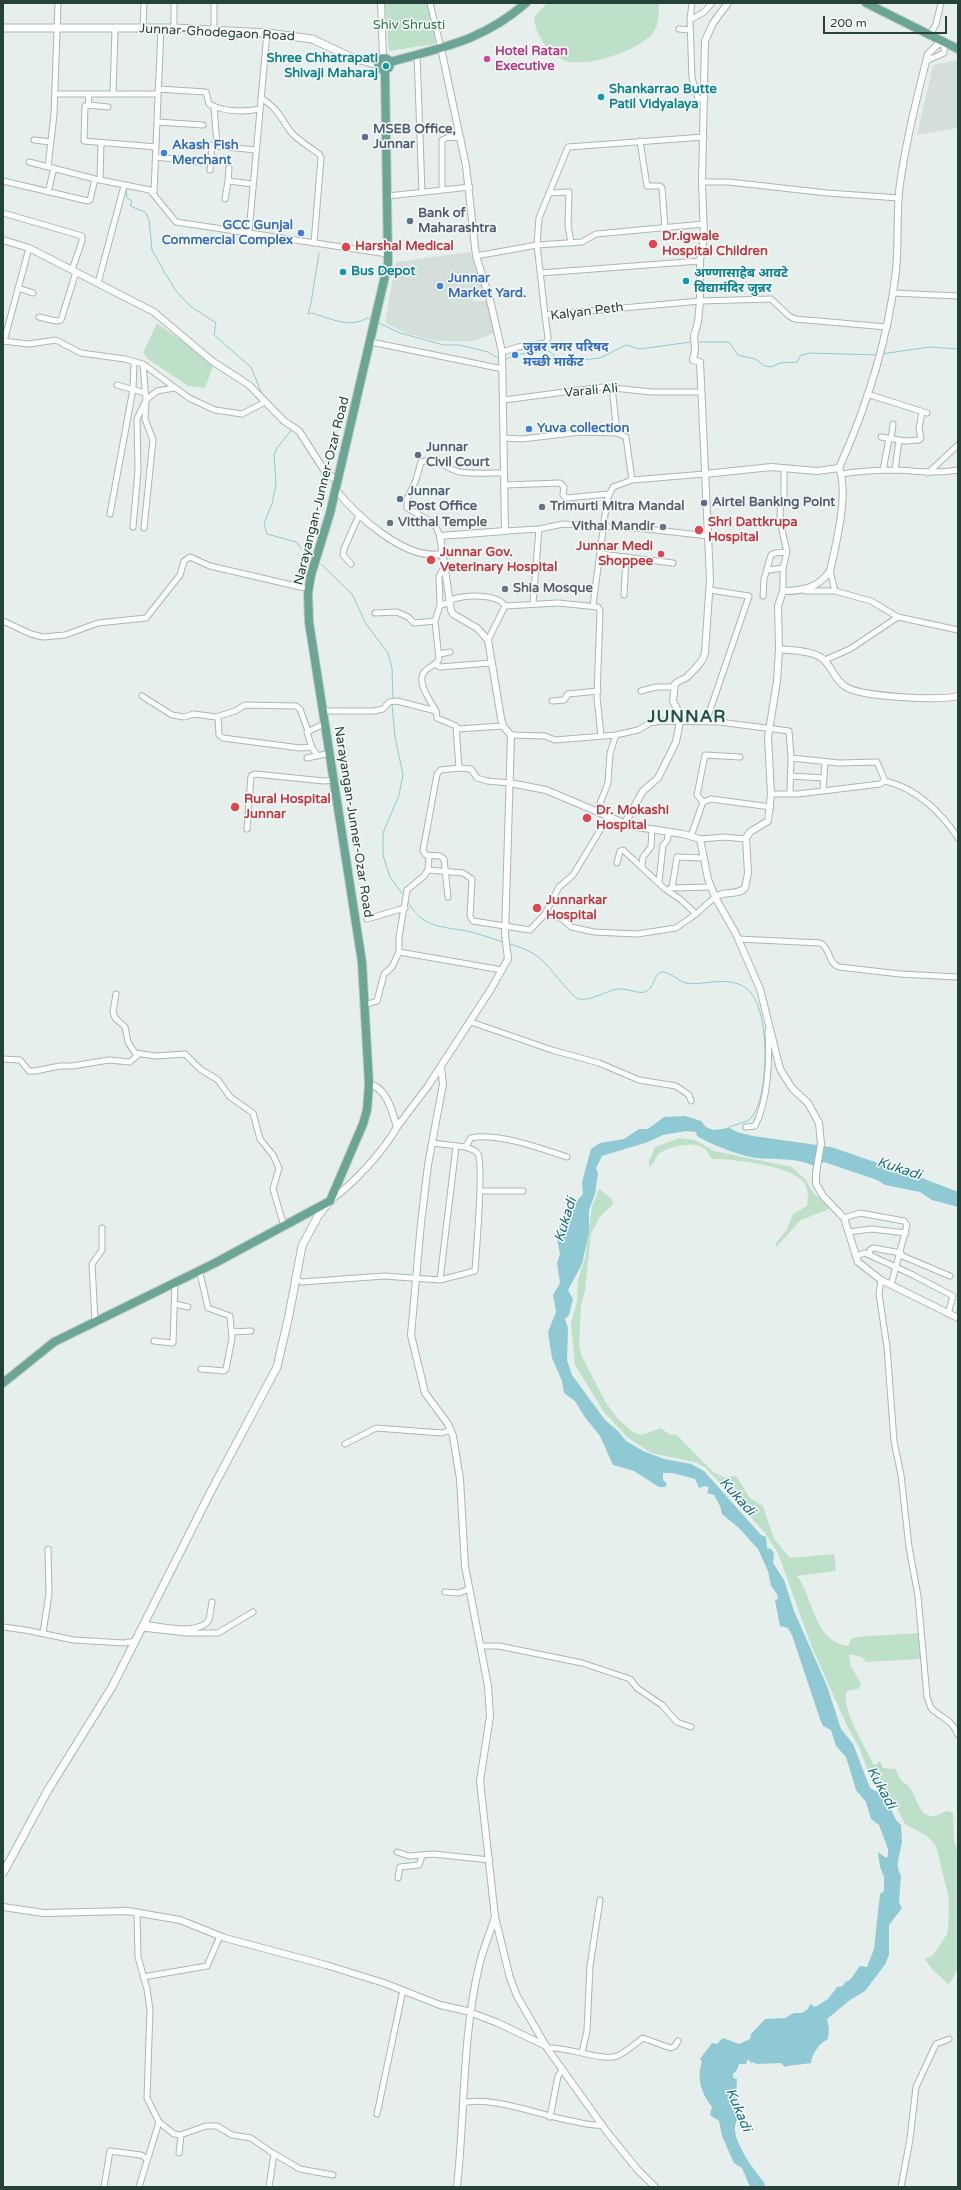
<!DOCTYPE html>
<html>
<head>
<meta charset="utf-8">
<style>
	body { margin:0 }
	#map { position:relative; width:961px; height:2190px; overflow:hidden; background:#e6efeb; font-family:"Varela Round",sans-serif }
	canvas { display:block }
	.frame { position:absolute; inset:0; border:4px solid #24423a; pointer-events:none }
	.scale { position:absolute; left:823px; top:16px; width:124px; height:18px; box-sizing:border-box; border:2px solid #24423a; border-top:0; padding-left:5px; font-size:12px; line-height:14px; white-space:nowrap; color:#24423a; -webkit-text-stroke:3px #f7fbf9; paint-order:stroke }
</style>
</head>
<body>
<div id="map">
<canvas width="961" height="2190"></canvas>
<div class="frame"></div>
<div class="scale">200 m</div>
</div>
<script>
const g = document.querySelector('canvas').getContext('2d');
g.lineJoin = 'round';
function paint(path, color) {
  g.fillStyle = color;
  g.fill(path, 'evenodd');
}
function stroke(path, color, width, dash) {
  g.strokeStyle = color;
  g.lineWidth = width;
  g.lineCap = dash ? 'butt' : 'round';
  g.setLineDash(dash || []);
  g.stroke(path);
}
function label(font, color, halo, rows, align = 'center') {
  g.font = font + ' "Varela Round","Noto Sans Devanagari",sans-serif';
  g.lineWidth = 3;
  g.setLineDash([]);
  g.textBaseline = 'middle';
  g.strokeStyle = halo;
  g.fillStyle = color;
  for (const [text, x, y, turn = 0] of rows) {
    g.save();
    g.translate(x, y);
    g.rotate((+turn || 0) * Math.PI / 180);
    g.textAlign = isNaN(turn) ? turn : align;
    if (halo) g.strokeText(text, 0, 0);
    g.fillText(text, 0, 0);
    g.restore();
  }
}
const built = new Path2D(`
	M958 60V128L917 135 933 65Z
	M470 252 484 289 472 292 473 301H487L494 333 472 341H437L405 333 385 322 396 262Z`);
const green = new Path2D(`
	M385 3H428L434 28 435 44 389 51Z
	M547 3H659C659 12 659 26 653 33 639 50 588 68 566 61 548 55 535 34 534 17Z
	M157 323 185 343 213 366 205 388 188 386 148 359 143 353Z
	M680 1138 695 1140 714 1151 792 1167 805 1179 814 1194 832 1208 801 1220 776 1247V1243L786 1231 793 1214 807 1206 808 1194 805 1183C788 1165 736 1159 712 1159 709 1156 708 1151 705 1149 693 1140 671 1146 660 1153 655 1156 655 1164 649 1167V1161L655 1147Z
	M599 1189 612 1199 613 1204 600 1217 591 1234 585 1290 581 1305 579 1345 582 1357 606 1403 618 1419 633 1432 642 1435 661 1428 670 1435 676 1434 713 1472 725 1478 736 1476 750 1498 763 1506 774 1539 790 1558 834 1554 836 1571 797 1576C814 1598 814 1643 849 1646L850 1640 856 1637 918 1633 921 1659 866 1662 862 1657 849 1654 851 1666 861 1684 858 1689 847 1691C839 1706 867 1749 873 1764L875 1765 880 1761 883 1768 896 1769C900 1785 906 1780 912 1791 917 1800 920 1818 935 1816 939 1815 943 1812 947 1811L953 1813 954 1840 958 1853V1968L949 1985 932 1969 925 1959 933 1955 947 1934 948 1927 949 1899 936 1846 927 1836 905 1824 893 1800 872 1782 859 1747 848 1728 811 1645 778 1553 765 1533 705 1467 695 1462 651 1453 627 1437 604 1412 575 1365 571 1323 577 1302 578 1280 585 1258 592 1207Z`);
const water = new Path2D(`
	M685 1116 701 1121 706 1127 713 1130 730 1128 737 1132 753 1136 831 1147 922 1178 958 1192V1207L932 1200 920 1192 885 1185 877 1180 824 1162 814 1166C796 1157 775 1160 756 1158 740 1156 710 1144 697 1136L696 1132 686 1131 663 1135 648 1142 602 1156 596 1168 598 1173 595 1194 589 1210V1232L582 1264 568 1290 573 1299 569 1315 565 1319 568 1328 567 1360 572 1375 605 1420 618 1431 626 1441 643 1451 664 1459 691 1464 704 1471 761 1535 766 1537 767 1548 771 1549 774 1553 773 1563 784 1580 794 1611 827 1686 841 1729 853 1744 870 1788 885 1796 896 1820 901 1825C901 1830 902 1836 902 1841 901 1853 894 1865 901 1875L899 1903 902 1908 889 1925V1954L886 1963 865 1991 850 2000 827 2019 829 2028 828 2039C819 2043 812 2054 811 2063 807 2064 788 2065 785 2067L781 2063 756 2064 754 2062 751 2063 748 2059 746 2064H739L737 2070 733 2074V2078L737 2079 736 2096 740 2103 736 2104C742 2114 736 2119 735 2128 734 2143 755 2172 764 2182L765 2187H750L742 2168 734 2163 722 2136 719 2121 710 2115 712 2107C702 2094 696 2079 702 2062L700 2059 712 2043 717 2044 723 2038 739 2044 750 2039 751 2034 765 2019 785 2018 794 2013H802L808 2009 810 2004 815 2007 828 1999 837 1987 843 1986 845 1982 850 1980 860 1966 867 1967 874 1949 880 1894 884 1891V1877L880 1867 878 1852 886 1858 888 1856V1849L879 1825 871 1819 866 1802 856 1790 846 1757 836 1746 831 1730 823 1726 820 1719 792 1635 788 1628 780 1626 775 1600 778 1599 777 1594 771 1586 768 1571 758 1549 739 1528 722 1514 720 1506 714 1495 707 1493 709 1487 704 1486 699 1488 695 1479 673 1473H663V1480L667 1484 665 1487H659L634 1471 613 1465 600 1436 584 1416 575 1401 564 1393 562 1381 552 1358 548 1332 556 1312 553 1295 560 1283 557 1263 560 1254 556 1233 564 1215 583 1194 582 1182 591 1149 600 1143 624 1139 639 1129H648L664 1117Z`);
const stream = new Path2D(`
	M126 190 127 198 132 201 130 206 145 212 149 219 152 250 165 273 176 291 190 306 216 323 214 335 251 367 262 394 289 421
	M319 253 311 303 308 314 312 313C330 318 349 329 367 318L372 320
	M379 323 400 333 444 345H460L488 352 498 358
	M696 342H729L738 355 755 359 765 366 771 367 780 363 797 362 801 355 811 353 877 355
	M882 354 929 347 958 349
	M506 359 521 354 549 351 564 364H569L582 360 600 358 626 345 640 349 691 342
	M292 429 277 448 274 455 276 484 272 504 264 523 267 534 296 542 310 558
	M321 564 352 594 366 624 388 653 392 668 393 699
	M392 704 395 737 403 775 399 795 383 833V855L390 877 404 896
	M407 900C422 928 439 926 467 931 479 934 491 938 503 942
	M510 944C521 947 533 952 542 960 550 967 573 999 579 999 592 1001 605 991 618 989 626 988 639 994 645 992 654 989 653 976 661 972 672 972 677 981 686 983 705 986 727 975 746 988 771 1004 770 1098 751 1118 745 1124 733 1124 726 1129`);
const minor = new Path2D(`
	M174 3V28
	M430 3 441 48
	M690 20 692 3
	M143 28 144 3
	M679 29 690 30
	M214 31V3
	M930 35 936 24 941 3
	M417 54 422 192
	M926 61 944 53V42
	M158 89 206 92 209 104C224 112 243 112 260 109
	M55 94H158
	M88 94 89 105 85 106 84 141 156 147
	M113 94 115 29
	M261 98C278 109 279 115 290 131 297 140 310 147 319 154L321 158 314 243
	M705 98 698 99 692 78 690 20 704 12 712 3
	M89 105 108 107
	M214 106 217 145
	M157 122 203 125
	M34 140 51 142
	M640 141 647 186H660L662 188 665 228
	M208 145 256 150
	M156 157 200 162
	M29 162 95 179
	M48 167 54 114 58 3
	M229 168 228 181 253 184
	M210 170 212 145
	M100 180 101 143
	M3 181 88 201 90 200 95 179 150 190 176 222 388 254
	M702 182H729L827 193 899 198
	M442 190V140L449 137 461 138
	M48 192 54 168
	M154 192 161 28
	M549 193 569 192 568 225 571 243
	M388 196 470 187
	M225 199 228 181
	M3 213 82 236V241L72 270
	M704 224 596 234 582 242 537 245 539 218 568 147 704 137
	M249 232 267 33
	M476 256 537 245 545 315
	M540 273 700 261
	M98 283 124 186
	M18 288 33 293
	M893 293 958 296
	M39 317 56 321 61 320 76 272
	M3 341 29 344 56 340 81 353 125 359 143 364 189 398 215 410 242 414 265 402
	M4 341 29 248
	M371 342 503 369
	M502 352 518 347 546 343 548 338 545 315 700 301 771 299 789 316 795 319 887 327
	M117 385 145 393
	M612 387 617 433 626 437 632 480
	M867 394 927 413
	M504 400 603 387 652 392H701
	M881 437 905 441 919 440 921 438 919 429 922 412
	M504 438 522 439 580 432 617 433
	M891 439 893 424
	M784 469V497C775 512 784 537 787 552
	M883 470 889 439
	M895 470 899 440
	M928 473 958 445
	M841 474C860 471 878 470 897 470 918 471 937 474 958 470
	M505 485 560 483 564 487 563 495 567 498 608 494
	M110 514 133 389 134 362
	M133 527 138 471 137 419 146 400 143 364
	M144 528 153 440 145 419 146 400 157 391 174 388
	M505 531 539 529 563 524 647 529 708 536
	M440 536 434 523 407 508V499L416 480 421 462C441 457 443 468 460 472 474 474 490 473 504 473
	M601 554 673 563
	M351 564 343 555 344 549 359 515
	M768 570 783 568
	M805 591H835
	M624 595 626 557
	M763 596 764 579 771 555 775 553 787 552 783 568V591
	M533 603 539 529
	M440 605C451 604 450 599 457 598 468 595 498 594 505 606
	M593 605 607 500 613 487 632 480 705 474
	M375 613 397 612 408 617 414 623 435 621
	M898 617 958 630
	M3 621 31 634 43 637 65 635 98 623 146 618 180 575 184 561 190 557 210 566 309 589
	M488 640 505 606 558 603 598 607 600 611 597 697 601 736
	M439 654 450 652
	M825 660 850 649 898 617 871 601 835 591 830 571
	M435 664 440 667 491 663
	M641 691 656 687H674
	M142 696 172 715 184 717 194 714 216 717 235 711 245 705 296 706 300 709 308 731
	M552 701 564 700 568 694 598 691
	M324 711H374L383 709 389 702 397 701 436 711 437 718 456 726 459 768 471 769 477 778 487 781 510 783
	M436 711C431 702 415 681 425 671 429 666 436 666 439 659L435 621 440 605 439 576 445 566
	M218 717 219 735 223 738 300 748 312 747
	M706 722 749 596 710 590
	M457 729 503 726
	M511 735 545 736 555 740 616 735 638 730 650 723 660 721 719 722 789 731 791 758 839 763 877 762 885 781C916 788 941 812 958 838
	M318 756 312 748 307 732 326 723
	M307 758 331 753
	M790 776 824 778
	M823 790 825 762
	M771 794H798L880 784 885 781
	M790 794 791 758
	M703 802 697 795 705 755 740 757
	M597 811 608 783 610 753 616 735
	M247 829 251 776 255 774 324 781 335 780
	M691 836 703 802 711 799 771 807
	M700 839 725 837 745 839
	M429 856 428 870 463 873 472 879 470 916 473 921 530 930 545 914 559 887 573 875 608 817
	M617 863 620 851 623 850 665 889 680 899 696 914
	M642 867 643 857 651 847 652 830
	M659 882 663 845 667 841 669 832
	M670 888 711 887
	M672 888 677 857 703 858
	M448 897 444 859 440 856 426 855 423 851 437 774 441 770 459 768
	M545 914 561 918 571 927 594 932 637 934 676 928 696 914 715 897
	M367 919 405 908
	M738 939 820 943C831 948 827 963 839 967L900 974 958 977
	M399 952V937L407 890 424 876 428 870
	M116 994 113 1012 115 1018 125 1027 128 1042 135 1053 156 1056 185 1054 200 1069 218 1080 230 1097 253 1113 260 1139 273 1155 279 1168 273 1189 284 1226
	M365 1005 377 1001 384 974 392 967 399 952 502 970
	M471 1022 552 1050 599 1063 639 1080 676 1086 689 1095 691 1101
	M3 1059 20 1060 29 1071H35L60 1066H72L109 1060 130 1062 139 1054
	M746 1127 755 1126C768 1101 770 1059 768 1031
	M432 1143 465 1147 471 1138C497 1132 542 1149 567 1157
	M480 1191H523
	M844 1218 860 1213 904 1221 907 1225 891 1285
	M848 1232 871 1229 906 1233
	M869 1255 870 1250 873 1248 901 1253
	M900 1255 950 1276
	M855 1256 865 1253 913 1275 953 1296 948 1314
	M199 1269 208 1308 230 1316 232 1338 226 1369 224 1371 201 1369
	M296 1279 302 1282 384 1276 440 1280 475 1271C476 1254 484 1164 478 1154 475 1149 469 1149 465 1147
	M440 1280 456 1146
	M881 1280 879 1294 887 1347 894 1441 901 1475 909 1547 918 1596 927 1697 931 1708C941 1718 953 1720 958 1735
	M175 1304 188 1307
	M95 1321 92 1264 102 1250V1228
	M232 1332 251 1331
	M154 1341 173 1343 175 1282
	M345 1444 376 1428 442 1433 451 1430
	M445 1592 459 1593 469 1589
	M144 1624C160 1626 198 1636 209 1620L212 1602
	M3 1627 25 1630 74 1640 124 1643 136 1641
	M142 1628 187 1633H218L253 1612
	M43 1633 49 1594 48 1549
	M481 1646H499L582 1663 630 1679 637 1688 662 1705 677 1722 691 1727
	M397 1852 409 1856 433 1854 490 1860
	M398 1878 400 1867 419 1865 422 1856
	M137 1912 138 1957 147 1989 150 2010 147 2098 159 2122 174 2134 180 2135 206 2126H217L232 2135 251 2138 271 2152 300 2169 333 2175
	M143 1977 207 1966 220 1936
	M547 2048C566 2046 604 2062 617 2056 626 2052 635 2044 643 2038L670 2048 675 2046 678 2041
	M582 2052 587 2031 590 1966 600 1900
	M463 2103C489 2095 543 2116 572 2121 582 2123 591 2126 602 2125
	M377 2114 403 1990
	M550 2117 558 2076 562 2071
	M179 2153 181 2135
	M104 2187 110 2151 141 2155 147 2159
	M139 2187 159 2122
	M269 2187 274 2154
	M901 2187 910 2139 916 2087 936 2044 949 2039`);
const tertiary = new Path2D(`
	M381 3 383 58
	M3 240 29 248 154 312 212 361 249 385 284 421 299 431 326 473 337 480
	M705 474 771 467 817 471 839 468C867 406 888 339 896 271 899 242 896 212 900 184 906 140 917 96 928 54L937 45 944 42
	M335 489C356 515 405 561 442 554
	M779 649C792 651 816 650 825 661 833 670 836 681 846 687 862 697 940 701 958 696
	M510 783 546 790 631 826 683 834 700 839 708 879 715 897 736 934 760 989 780 1069 792 1088 808 1103 819 1123 821 1144 816 1173V1184L823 1196 844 1218 858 1262 881 1280 958 1318
	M625 823 643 791 658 778 676 742 680 721 677 709 673 701 675 684C678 680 685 680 688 676 695 669 703 662 705 653L710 579 700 362 693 360 695 350 694 336 698 322 700 301V261L704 237 702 182 705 41 713 23 728 3
	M715 897C724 890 738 896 745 888L748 873 746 838 750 832 768 821 771 794 768 737 777 681 779 649 778 606 783 591C803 591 818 588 830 571 836 545 849 492 839 468
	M441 1067 443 1084 428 1165 421 1223 411 1335 425 1393 448 1424 453 1436 460 1479 465 1566 488 1686 490 1716 480 1781 495 1917 510 1978 517 1996 547 2048 607 2132 637 2169 655 2187
	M397 1127 428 1086 491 989 508 959 505 935 511 735 503 726 501 718 488 640 477 628 453 614 451 610 440 536 505 531 502 352 490 300 476 256 466 166 441 48
	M331 1200C354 1183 383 1152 397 1127 392 1111 387 1088 369 1084
	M3 1907 44 1913 128 1911 180 1920 225 1938 326 1965 384 1983 440 2005 467 2011 498 2023 546 2046
	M457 2187C465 2114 462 2038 479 1966 483 1949 490 1933 495 1917`);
const secondary = new Path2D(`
	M3 28H174L267 33 312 39 353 58 378 65
	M3 1873 48 1790 112 1687 209 1495 277 1367 289 1315 302 1246 318 1216 328 1203`);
const primary = new Path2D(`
	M866 3 958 49
	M378 64a6 6 0 1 1 12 0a6 6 0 1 1-12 0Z
	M390 62C444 47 482 41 526 3
	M3 1383 54 1342 215 1263 330 1201 363 1124 367 1110 369 1084 362 962 309 622 308 593 311 575 330 513 388 263 385 71`);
const markers = [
	[487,59,4,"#d1479c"],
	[386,66,4,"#0f9aa8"],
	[601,97,4,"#0f9aa8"],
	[365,137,4,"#5c6f8a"],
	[164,153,4,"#3f7fe0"],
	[410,221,4,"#5c6f8a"],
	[301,233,4,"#3f7fe0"],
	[653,244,5,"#e0444e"],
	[346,247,5,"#e0444e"],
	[343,272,4,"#0f9aa8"],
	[686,281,4,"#0f9aa8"],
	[440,286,4,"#3f7fe0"],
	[515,355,4,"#3f7fe0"],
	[529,429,4,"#3f7fe0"],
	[418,455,4,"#5c6f8a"],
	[400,499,4,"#5c6f8a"],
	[704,503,4,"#5c6f8a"],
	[542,507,4,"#6b7280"],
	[390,523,4,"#6b7280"],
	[663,527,4,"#6b7280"],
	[699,530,5,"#e0444e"],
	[661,554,4,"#e0444e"],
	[431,560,5,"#e0444e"],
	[505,589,4,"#6b7280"],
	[235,807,5,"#e0444e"],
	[587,818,5,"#e0444e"],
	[537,908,5,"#e0444e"]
];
const parkNames = [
	["Shiv Shrusti",409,26]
];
const streetNames = [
	["Junnar-Ghodegaon Road",217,33,3],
	["Kalyan Peth",587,312,-7],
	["Varali Ali",591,391,-5],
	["Narayangan-Junner-Ozar Road",322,491,-76],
	["Narayangan-Junner-Ozar Road",353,822,81]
];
const hotelNames = [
	["Hotel Ratan",495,52],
	["Executive",495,67]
];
const cultureNames = [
	["Shree Chhatrapati",378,59,"right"],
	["Shivaji Maharaj",378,74,"right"],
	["Shankarrao Butte",609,90],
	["Patil Vidyalaya",609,105],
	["Bus Depot",351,272],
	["अण्णासाहेब आवटे",694,274],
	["विद्यामंदिर जुन्नर",694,289]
];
const serviceNames = [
	["MSEB Office,",373,130],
	["Junnar",373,145],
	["Bank of",418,214],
	["Maharashtra",418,229],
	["Junnar",426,448],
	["Civil Court",426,463],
	["Junnar",408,492],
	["Post Office",408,507],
	["Airtel Banking Point",712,503]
];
const shopNames = [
	["Akash Fish",172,146],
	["Merchant",172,161],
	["GCC Gunjal",293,226,"right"],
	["Commercial Complex",293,241,"right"],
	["Junnar",448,279],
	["Market Yard.",448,294],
	["जुन्नर नगर परिषद",523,348],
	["मच्छी मार्केट",523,363],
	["Yuva collection",537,429]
];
const healthNames = [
	["Dr.igwale",662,237],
	["Hospital Children",662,252],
	["Harshal Medical",355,247],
	["Shri Dattkrupa",708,523],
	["Hospital",708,538],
	["Junnar Medi",653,547,"right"],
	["Shoppee",653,562,"right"],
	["Junnar Gov.",440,553],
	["Veterinary Hospital",440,568],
	["Rural Hospital",244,800],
	["Junnar",244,815],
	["Dr. Mokashi",596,811],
	["Hospital",596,826],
	["Junnarkar",546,901],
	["Hospital",546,916]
];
const worshipNames = [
	["Trimurti Mitra Mandal",550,507],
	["Vitthal Temple",398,523],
	["Vithal Mandir",655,527,"right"],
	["Shia Mosque",513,589]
];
const waterNames = [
	["Kukadi",899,1169,18],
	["Kukadi",566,1220,-73],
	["Kukadi",737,1497,48],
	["Kukadi",881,1788,61],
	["Kukadi",738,2110,67]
];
const districtNames = [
	["JUNNAR",687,718]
];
paint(built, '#d4dfda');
paint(green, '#bfe0c8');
paint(water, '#8ec9d4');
stroke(stream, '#8ec9d4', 1);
stroke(minor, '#a8b8b2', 7);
stroke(tertiary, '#a8b8b2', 8);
stroke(secondary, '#a4bbb3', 9);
stroke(primary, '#c2cac8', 10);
stroke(minor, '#fff', 5);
stroke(tertiary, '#fff', 6);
stroke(secondary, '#fff', 7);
stroke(primary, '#6aa596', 8);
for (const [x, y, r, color] of markers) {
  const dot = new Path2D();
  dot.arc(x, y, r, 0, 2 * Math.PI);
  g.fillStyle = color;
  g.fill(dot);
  stroke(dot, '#f7fbf9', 1.5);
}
label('13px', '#2d7a4b', '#f7fbf9', parkNames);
label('13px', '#24423a', '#f7fbf9', streetNames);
label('bold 13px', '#b23c85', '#f7fbf9', hotelNames, 'left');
label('bold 13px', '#0d838f', '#f7fbf9', cultureNames, 'left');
label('bold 13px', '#4e5e75', '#f7fbf9', serviceNames, 'left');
label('bold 13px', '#366cbe', '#f7fbf9', shopNames, 'left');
label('bold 13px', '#be3a42', '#f7fbf9', healthNames, 'left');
label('bold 13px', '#5b616d', '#f7fbf9', worshipNames, 'left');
label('italic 14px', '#1c6f80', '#f7fbf9', waterNames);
g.letterSpacing = '1px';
label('bold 17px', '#1f5548', '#f7fbf9', districtNames);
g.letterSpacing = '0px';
</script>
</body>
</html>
